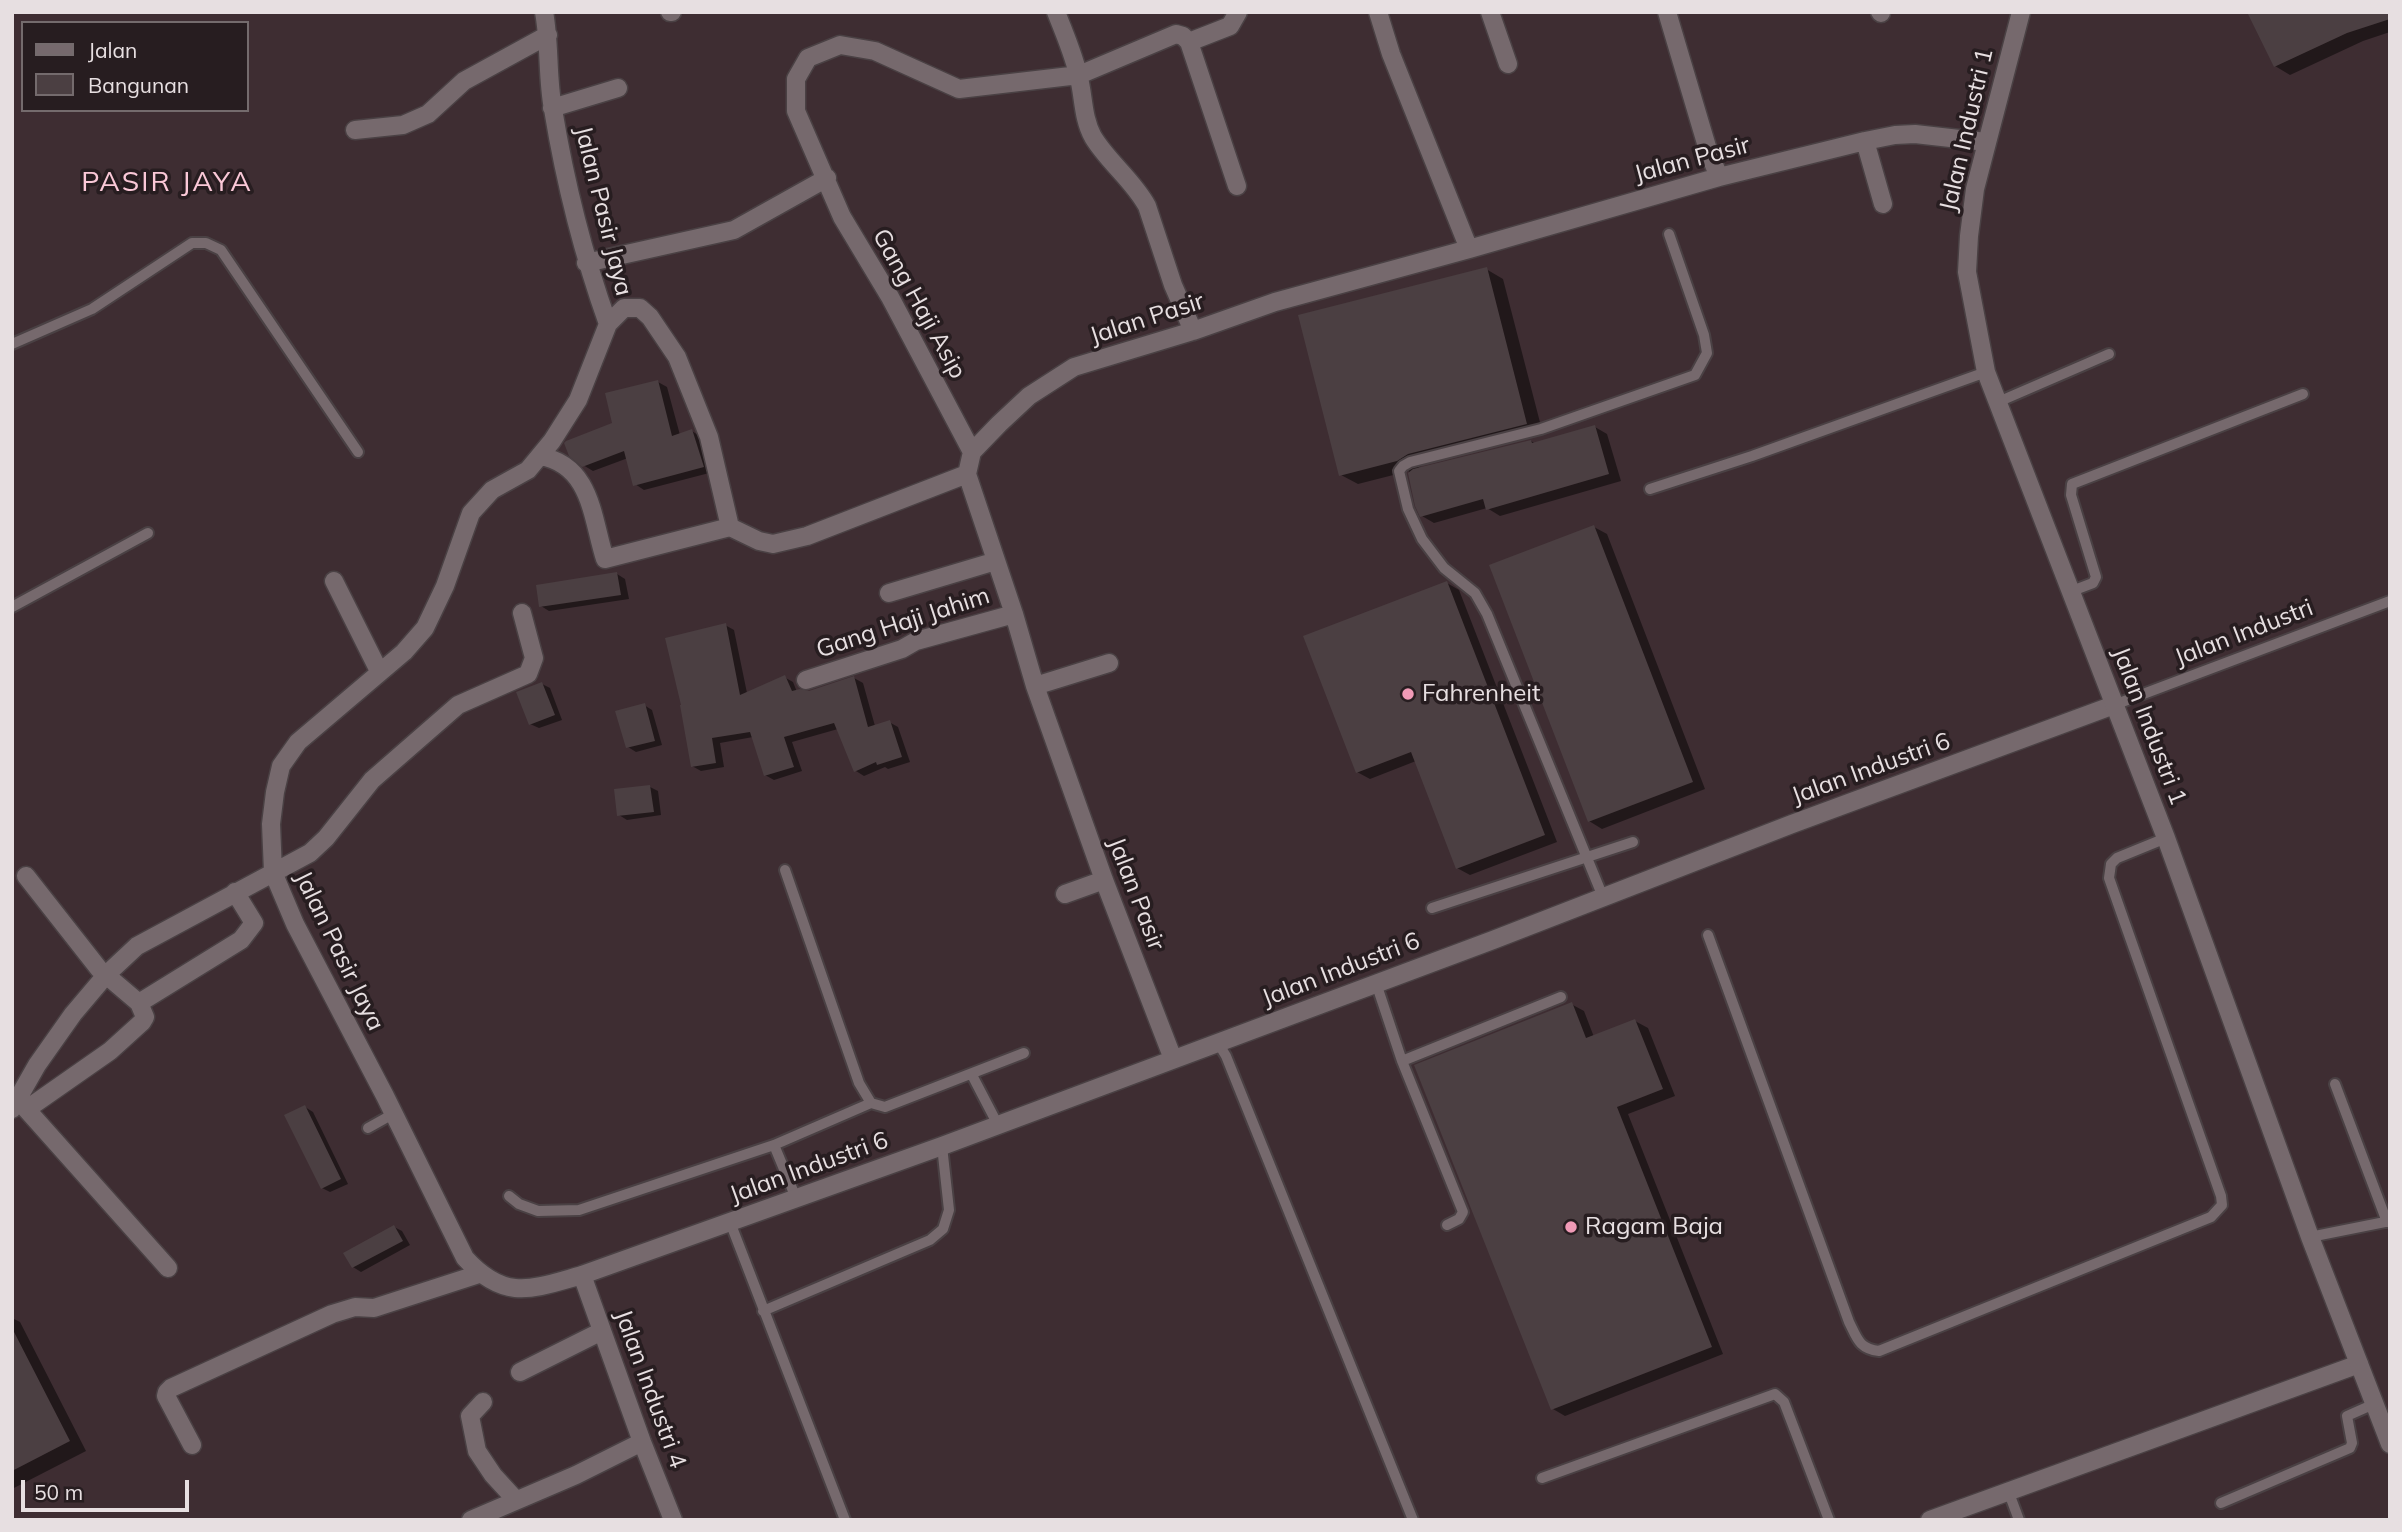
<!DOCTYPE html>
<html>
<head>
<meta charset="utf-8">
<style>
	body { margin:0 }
	#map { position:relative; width:2402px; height:1532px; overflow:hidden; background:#312629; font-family:Mulish,sans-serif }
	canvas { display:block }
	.frame { position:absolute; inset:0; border:14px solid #e7dfe1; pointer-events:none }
	.legend { position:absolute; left:21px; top:21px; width:228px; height:91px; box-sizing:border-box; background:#271d20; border:2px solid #746b6d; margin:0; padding:9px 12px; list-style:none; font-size:21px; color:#e7dfe1 }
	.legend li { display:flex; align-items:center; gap:14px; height:35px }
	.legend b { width:35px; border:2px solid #746b6d }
	.scale { position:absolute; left:21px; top:1480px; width:168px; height:32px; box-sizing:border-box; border:4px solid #e7dfe1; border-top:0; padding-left:9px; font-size:21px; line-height:24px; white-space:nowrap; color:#e7dfe1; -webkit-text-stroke:5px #271d20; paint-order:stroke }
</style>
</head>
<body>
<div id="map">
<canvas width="2402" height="1532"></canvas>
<div class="frame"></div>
<ul class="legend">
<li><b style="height:9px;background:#76696d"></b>Jalan</li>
<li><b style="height:19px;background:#4b3f42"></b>Bangunan</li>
</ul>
<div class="scale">50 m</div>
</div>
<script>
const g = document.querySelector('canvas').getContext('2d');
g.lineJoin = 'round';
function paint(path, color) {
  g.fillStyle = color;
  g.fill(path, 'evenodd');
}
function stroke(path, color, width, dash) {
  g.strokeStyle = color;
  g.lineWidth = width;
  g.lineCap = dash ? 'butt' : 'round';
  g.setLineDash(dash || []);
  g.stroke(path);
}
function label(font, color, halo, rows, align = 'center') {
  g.font = font + ' Mulish,sans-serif';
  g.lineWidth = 7;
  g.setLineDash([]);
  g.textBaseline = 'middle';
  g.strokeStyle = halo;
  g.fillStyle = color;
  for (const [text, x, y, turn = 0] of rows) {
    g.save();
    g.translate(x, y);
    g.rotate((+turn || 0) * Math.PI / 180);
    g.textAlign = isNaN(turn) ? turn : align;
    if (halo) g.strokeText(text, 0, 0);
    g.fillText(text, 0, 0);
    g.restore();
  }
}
const built = new Path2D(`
	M12 12H2390V1520H12ZM23 23H247V110H23Z`);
const shadow = new Path2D(`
	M2390 12V32L2363 41 2290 75 2275 66Z
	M1486 269 1503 279 1543 434 1426 463 1415 470 1531 441 1536 444 1595 427 1607 434 1621 481 1500 516 1487 508 1434 523 1422 516 1417 506 1409 471 1358 484 1341 475Z
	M658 382 667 387 680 435 692 431 701 437 713 472 644 490 635 484 628 458 593 471 583 465 614 424Z
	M1594 527 1607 534 1705 789 1602 829 1589 821Z
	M617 574 625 579 629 599 549 611 541 606Z
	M1447 583 1459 590 1557 842 1470 875 1457 868 1416 761 1370 779 1357 772Z
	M725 625 734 630 747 693 784 677 793 682 797 692 810 693 854 678 863 683 875 726 889 722 898 727 910 762 888 769 885 767 864 776 856 771 838 729 792 742 802 771 774 780 765 775 753 737 720 743 724 767 701 771 692 766Z
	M542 684 550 688 562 720 539 728 530 724Z
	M644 705 652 710 662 745 636 752 628 747Z
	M650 787 658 791 661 815 627 820 619 815Z
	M1571 1004 1584 1011 1594 1037 1635 1021 1648 1028 1675 1096 1628 1114 1723 1354 1565 1416 1553 1409Z
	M305 1107 313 1112 348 1184 330 1192 322 1188Z
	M394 1227 402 1231 410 1245 361 1272 353 1267Z
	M12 1318 20 1322 86 1451 12 1489Z`);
const building = new Path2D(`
	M2247 12H2390V19L2347 33 2274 67Z
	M1487 267 1527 424 1408 454 1397 461 1339 476 1298 315Z
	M658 380 672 436 692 429 704 467 633 486 624 451 582 467 569 456 564 443 566 441 612 423 605 393Z
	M1595 425 1609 474 1486 510 1483 499 1420 517 1415 506 1408 473 1413 469 1531 440 1532 443Z
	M1594 525 1693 782 1588 822 1489 565Z
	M617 572 621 595 539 607 536 585Z
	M1447 581 1545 835 1456 869 1411 752 1356 773 1303 636Z
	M726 623 740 695 785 675 792 691 800 689 809 691 854 676 868 727 890 720 902 757 877 765 876 762 854 772 834 723 784 737 794 767 764 776 750 732 712 738 716 763 691 767 680 705H681L665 638Z
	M542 682 555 715 529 725 516 692Z
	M645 703 655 741 626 748 615 711Z
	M650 785 654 812 617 816 614 789Z
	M1572 1002 1586 1038 1635 1019 1663 1089 1617 1107 1712 1347 1551 1410 1414 1065Z
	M305 1105 341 1179 321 1189 284 1115Z
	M394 1225 403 1241 352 1268 343 1253Z
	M12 1328 70 1441 12 1471Z`);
const service = new Path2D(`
	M12 344 92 309 192 243H206L221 250 358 452
	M1998 402 2109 354
	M1650 489 1752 456 1986 372
	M2072 591 2093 583 2096 577 2071 495 2072 484 2303 394
	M12 607 148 533
	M2114 705 2390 601
	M785 870 859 1083 871 1103 885 1107 1024 1053
	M1603 897 1487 614 1475 593 1444 568 1422 539 1408 509 1399 471 1403 466 1410 462 1541 429 1695 375 1707 353 1704 335 1669 234
	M1432 908 1633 842
	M1708 935 1849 1322C1857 1338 1859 1349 1879 1351L2211 1217 2222 1205 2221 1196 2109 878 2111 864 2117 858 2166 838
	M1376 983 1402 1061 1463 1212 1459 1219 1447 1225
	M1218 1043 1226 1056 1413 1520
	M1402 1061 1561 997
	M972 1075 998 1125
	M2335 1084 2387 1222
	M368 1128 393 1114
	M774 1145 796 1198
	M509 1196 519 1204 538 1211 579 1210 774 1145 871 1103
	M730 1222 845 1520
	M2310 1237 2390 1221
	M763 1311 930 1240 943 1229 949 1210 942 1146
	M1542 1478 1775 1394 1784 1402 1829 1520
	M2009 1493 2019 1520
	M2221 1503 2350 1448 2352 1443 2347 1416 2374 1404`);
const minor = new Path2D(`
	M544 12C550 44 547 77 553 109 565 182 583 254 608 324L578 400 552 441 528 470 492 490 471 513 445 586 425 628 404 652 298 742 281 766 275 792 271 824 273 872 295 924 385 1096 465 1258C505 1302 532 1289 582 1275L942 1146 1493 940 1792 824 2114 705
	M670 12H672
	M1056 12C1064 32 1073 53 1078 74 1084 95 1082 117 1093 137 1108 162 1133 180 1147 206L1173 285 1193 331
	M1378 12 1391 54 1469 249
	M1490 12 1508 64
	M1667 12 1708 150 1719 177
	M1880 12 1881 13
	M1189 42 1230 26 1238 12
	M552 108 618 88
	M355 130 403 125 428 114 464 81 548 35
	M1865 141 1883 204
	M586 263 734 230 827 178
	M608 324 624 308H640L650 317 677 357 709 437 730 527 759 541 773 544 807 536 967 474
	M972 452 890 297 842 217 796 111V79L808 58 840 45 875 51 959 89 1079 75 1176 34 1183 36 1189 42 1237 186
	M540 456C592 465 592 519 605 559L730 527
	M334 581 379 671
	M889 593 996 561
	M806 680 902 649 916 641 1014 614
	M1035 686 1109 663
	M26 876 99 969 139 1003 145 1017 142 1022 110 1051 27 1109
	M1065 894 1104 880
	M139 1003 241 940 254 923 235 892
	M1173 1059 1104 880 1035 686 1014 614 967 474 972 452 999 424 1029 396 1074 367 1193 331 1275 302 1469 249 1719 177 1865 141 1895 135 1915 134 1986 142
	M20 1102 168 1268
	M12 1109 37 1065 73 1014 106 975 137 946 310 853 326 838 372 780 458 705 528 674 534 658 522 613
	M582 1275 642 1442 673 1520
	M520 1372 602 1331
	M483 1402 470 1416 477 1451 493 1475 515 1499
	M192 1445 166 1396 167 1392 171 1388 332 1314 355 1307 374 1308 479 1274
	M471 1520 576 1475 642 1442
	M1930 1520 2359 1364`);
const tertiary = new Path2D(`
	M2021 12 1975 189 1969 236 1967 272 1986 372 2166 838 2310 1237 2390 1444`);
const markers = [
	[1408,694,7,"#f09ab6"],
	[1571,1227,7,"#f09ab6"]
];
const streetNames = [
	["Jalan Industri 1",1967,130,-77],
	["Jalan Pasir",1692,160,-15],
	["Jalan Pasir Jaya",603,211,76],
	["Gang Haji Asip",919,304,61],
	["Jalan Pasir",1147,319,-18],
	["Gang Haji Jahim",903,623,-18],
	["Jalan Industri",2244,633,-21],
	["Jalan Industri 1",2149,726,69],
	["Jalan Industri 6",1871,769,-20],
	["Jalan Pasir",1136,894,69],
	["Jalan Pasir Jaya",339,951,64],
	["Jalan Industri 6",1341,970,-21],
	["Jalan Industri 6",809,1168,-20],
	["Jalan Industri 4",650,1389,70]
];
const poiNames = [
	["Fahrenheit",1422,694],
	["Ragam Baja",1585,1227]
];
const quarterNames = [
	["PASIR JAYA",167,183]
];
paint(built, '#3e2d32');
paint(shadow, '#0007');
paint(building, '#4b3f42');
stroke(service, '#4a4144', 14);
stroke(minor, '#4a4144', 21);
stroke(tertiary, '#4a4144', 21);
stroke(service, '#76696d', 10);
stroke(minor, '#76696d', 18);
stroke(tertiary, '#76696d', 18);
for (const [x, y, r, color] of markers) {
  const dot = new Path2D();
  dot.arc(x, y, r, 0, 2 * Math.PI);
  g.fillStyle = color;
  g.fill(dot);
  stroke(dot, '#271d20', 2.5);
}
label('24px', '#e7dfe1', '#271d20', streetNames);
label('24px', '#e7dfe1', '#271d20', poiNames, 'left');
g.letterSpacing = '2px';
label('28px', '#fac8d7', '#271d20', quarterNames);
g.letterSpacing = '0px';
</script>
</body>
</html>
